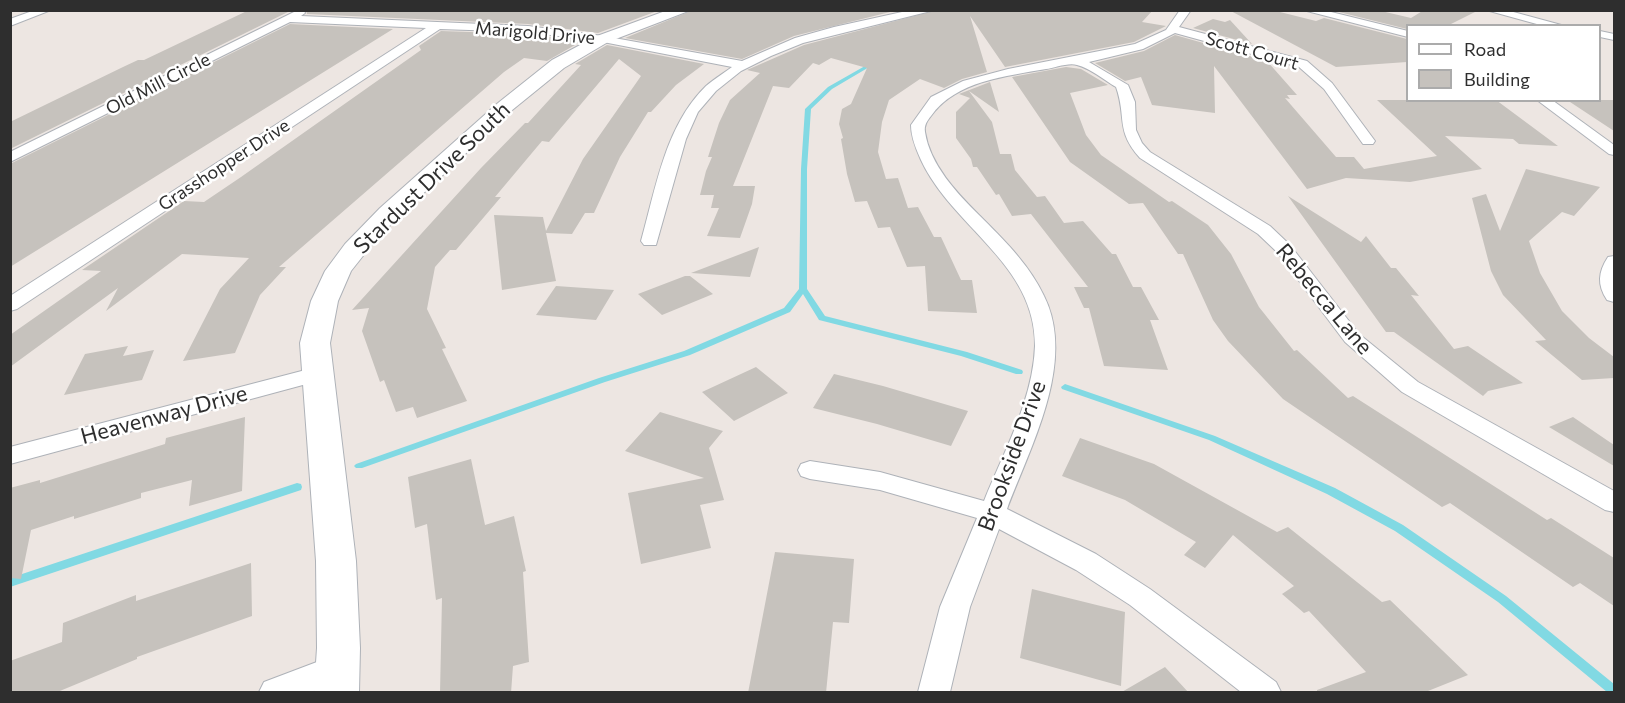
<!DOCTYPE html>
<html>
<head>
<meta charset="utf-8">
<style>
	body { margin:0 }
	#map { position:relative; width:1625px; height:703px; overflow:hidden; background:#ede6e2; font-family:Commissioner,sans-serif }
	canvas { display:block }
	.frame { position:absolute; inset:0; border:12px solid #2e2e2e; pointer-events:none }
	.legend { position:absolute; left:1406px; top:24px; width:195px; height:78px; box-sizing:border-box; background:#fff; border:2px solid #ababab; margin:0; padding:8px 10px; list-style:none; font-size:18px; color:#2e2e2e }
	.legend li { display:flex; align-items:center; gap:12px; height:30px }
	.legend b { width:30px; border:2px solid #ababab }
</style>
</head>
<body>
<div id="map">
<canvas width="1625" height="703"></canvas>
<div class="frame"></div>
<ul class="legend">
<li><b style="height:8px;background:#fff"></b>Road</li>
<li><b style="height:16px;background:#c6c2bd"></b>Building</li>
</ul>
</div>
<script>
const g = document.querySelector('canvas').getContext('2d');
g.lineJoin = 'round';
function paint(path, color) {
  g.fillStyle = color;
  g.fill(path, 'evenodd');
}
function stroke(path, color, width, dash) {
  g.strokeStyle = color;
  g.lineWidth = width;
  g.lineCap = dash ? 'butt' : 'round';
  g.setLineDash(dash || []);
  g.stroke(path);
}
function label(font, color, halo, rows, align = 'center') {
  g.font = font + ' Commissioner,sans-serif';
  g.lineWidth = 5;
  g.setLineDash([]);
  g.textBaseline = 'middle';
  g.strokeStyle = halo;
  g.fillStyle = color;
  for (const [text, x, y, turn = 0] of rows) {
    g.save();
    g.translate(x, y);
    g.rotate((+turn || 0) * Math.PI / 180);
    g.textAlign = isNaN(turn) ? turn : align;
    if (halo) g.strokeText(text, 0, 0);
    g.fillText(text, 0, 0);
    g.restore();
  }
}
const stream = new Path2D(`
	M872 62 876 63 832 89 811 109 807 169V289L825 316 967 352 1022 370 1023 372 1022 374H1016L961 356 819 320 803 294 790 312 690 355 605 382 362 468H356L354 466 356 464 599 378 684 351 784 308 799 289 801 169 805 109 828 87Z
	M1065 384 1215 436 1335 488 1403 525 1506 596 1614 684V692H1607L1498 602 1395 531 1327 494 1209 440 1062 389 1061 387Z
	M297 483 301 484 302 487 301 490 10 587V578Z`);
const building = new Path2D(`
	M249 10H292L10 149V122L123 67 138 60H144Z
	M306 10H660L598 33 528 24 307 14Z
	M693 10H898L794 36 742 59 625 38Z
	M937 10H1153L1142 22 1166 26 1134 42 1005 67 970 16 987 72 962 79 944 88 920 79 889 100 882 122 878 152 886 179 898 178 908 208 918 207 934 237H941L961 280H972L977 313 928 311 925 266 907 267 890 227 878 228 867 201 855 202 847 174 841 139 843 138 839 124 842 109 851 104 867 68 831 58 819 65 813 63 789 88 773 86 733 186H755L752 204 740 238 707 236 719 208H711L714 195H700L706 171 712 157H708L719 123 730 100 760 73 747 70 804 45Z
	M1229 10H1272L1316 21 1324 18 1407 39V62L1336 67Z
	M1342 10H1377L1411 18 1424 10H1479L1447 26H1407V29L1339 12Z
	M1213 19 1225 22 1230 20 1252 44 1193 28Z
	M290 24 393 29 10 267V164Z
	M441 31 528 34 582 41 547 61 524 58 504 72 279 267H286L260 295 235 353 183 361 220 289 249 258 182 254 106 311 118 288 10 367V335L101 271 82 270 184 201 204 202 241 177 421 50 419 46Z
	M1175 35 1267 61 1297 95H1287L1290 99 1285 98 1336 157H1354L1364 169 1437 156 1377 100H1496L1558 146 1519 144 1513 139 1445 136 1482 169 1410 182 1346 178 1307 189 1214 66 1215 113 1152 105 1141 77 1125 81 1095 63 1144 51Z
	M607 45 704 64 676 85 651 112H648L620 157 594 213H585L572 234 546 233 556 281 502 290 494 215 543 217 546 231 583 159 641 76 619 59 549 142 542 141 495 197H501L456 250H450L435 267 427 309 446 348 442 349 467 401 417 418 413 407 396 412 384 380 380 382 362 331 369 308 352 310 481 168 525 123H528L581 65 575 64Z
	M1066 67 1081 69 1108 85 1070 93 1086 135 1101 155 1169 202 1172 201 1208 225 1231 254 1259 307 1294 351 1297 350 1348 398 1353 396 1547 520 1551 518 1614 558V606L1580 583 1573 587 1450 503 1442 507 1283 399 1228 341 1213 320 1183 254H1178L1143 203 1129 204 1070 162 1012 77Z
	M990 82 999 112 969 91 992 122 1000 154H1011L1015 170 1037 197 1045 196 1064 223 1083 221 1112 254H1116L1133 287H1141L1159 320H1150L1168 370 1104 366 1089 308H1084L1074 287H1088L1031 214 1012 216 999 194 996 195 977 167H973L971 159 956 138V112L970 98 959 94Z
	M1567 100H1614V131Z
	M1526 169 1600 187 1574 216 1562 212 1529 241 1540 273 1562 311 1589 338 1614 357V378L1582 380 1535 341 1546 340 1503 295 1491 271 1472 198 1486 194 1500 231Z
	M1288 196 1361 242 1366 236 1391 268H1396L1419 296 1411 295 1454 349 1468 346 1523 383 1488 391 1483 396 1394 332H1386Z
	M759 247 750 277 691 273Z
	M685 276H690L713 294 662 315 638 294Z
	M556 286 614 290 596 320 536 315Z
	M128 346 123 356 154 350 142 380 64 395 85 354Z
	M756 367 788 393 734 421 702 392Z
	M834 374 883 386 968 411 951 446 877 424 813 408Z
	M660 412 723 431 709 448 724 500 700 505 711 548 641 564 628 493 704 478 625 451Z
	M245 417 242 491 189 506 192 480 141 493V498L74 519V516L31 530 21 579 10 578V488L40 480V483L165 444 166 438Z
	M1573 417 1614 445V466L1549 427Z
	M1080 438 1154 464 1277 532 1288 527 1382 602 1390 600 1468 675 1423 693H1317V690L1366 672 1309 611 1304 613 1282 594 1294 586 1233 535 1205 568 1184 555 1196 542 1125 500 1062 476Z
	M471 459 485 525 514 516 526 571 523 572 529 662 513 666 511 693H440L442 598 436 600 427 524 415 528 408 477Z
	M775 552 854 559 849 623 833 622 826 693H748Z
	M251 563 252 616 137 657V659L55 693H10V661L62 642 63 623 136 595V601Z
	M1032 589 1125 612 1121 686 1020 658Z
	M1165 667 1189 693H1120Z`);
const street = new Path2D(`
	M35 10H51L10 26V19Z
	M911 10H935L803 43 771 56 741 71 716 91 698 112 686 139 656 245H644L641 241C656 188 665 126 706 86 714 79 724 73 732 67L603 42 528 32 440 29 17 309 10 311V296L426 28 290 22 10 162V152L296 11H304L305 13 301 16 528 26 603 36 742 61 795 38 834 27Z
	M1180 10H1191L1179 27 1307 61 1332 83 1375 141 1373 144H1363L1324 89 1299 67 1175 33 1143 49 1089 62 1128 85 1135 102 1136 130 1142 143 1150 152 1270 226 1290 245 1359 334 1418 382 1614 491V512L1605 510 1402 392 1345 342 1278 253 1258 234 1140 158C1115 130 1127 118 1116 87 1104 80 1090 68 1077 65 1069 62 1054 68 1046 69 1007 76 955 81 931 116 927 121 924 125 925 132 930 165 957 193 979 215 1003 239 1029 264 1044 296 1077 362 1030 447 1007 509L1096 554 1150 589 1276 682 1281 692H1241L1130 605 1076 570 999 529 970 607 950 692H918L940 607 977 518 880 490 810 479 801 476 798 470 801 464 810 461 880 472 984 501C1004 451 1033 400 1035 346 1036 264 952 227 921 160 916 149 911 137 911 125L931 97 963 81 1008 69 1135 44 1166 30Z
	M1303 10H1323L1408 31V37Z
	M1486 10H1506L1565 26H1544Z
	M1600 31 1614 34V40L1600 37Z
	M1537 100H1552L1614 145V155L1609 154Z
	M1614 256V302L1607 300C1597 285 1598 272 1608 257Z
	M317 367 325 369 328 374 325 379 10 464V447Z
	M338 654 349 658 354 668 349 678 311 692H259L264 682Z`);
const secondary = new Path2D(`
	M668 10H691L608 42 564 68 511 111 397 218 374 242 351 271 338 301 330 343 356 561 360 648 359 692H314L317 648 316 561 300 343 311 301 325 271 345 244 380 208 498 103 552 60 597 36Z`);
const farStreetnames = [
	["Marigold Drive",535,33,5],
	["Scott Court",1252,51,16],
	["Old Mill Circle",158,84,-27],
	["Grasshopper Drive",224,165,-33]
];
const streetNames = [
	["Stardust Drive South",432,178,-44],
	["Rebecca Lane",1324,299,50],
	["Heavenway Drive",164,415,-15],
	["Brookside Drive",1012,456,-70]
];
paint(stream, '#81d9e3');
paint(building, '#c6c2bd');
stroke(street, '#aeb2b8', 2);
stroke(secondary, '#aeb2b8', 2);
paint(street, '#fff');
paint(secondary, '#fff');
label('18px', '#2e2e2e', '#fff', farStreetnames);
label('22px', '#2e2e2e', '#fff', streetNames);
</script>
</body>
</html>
